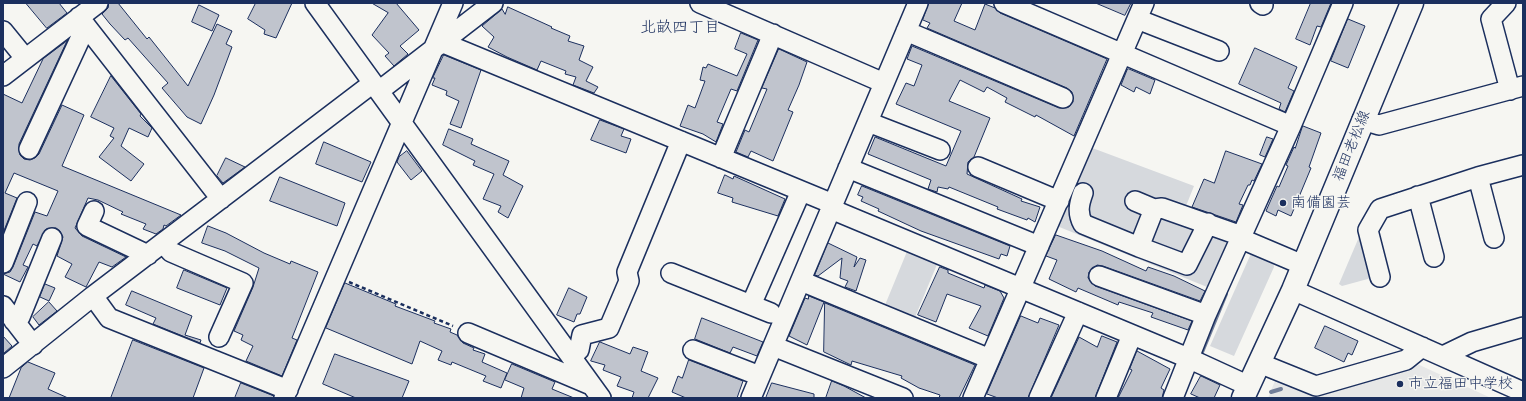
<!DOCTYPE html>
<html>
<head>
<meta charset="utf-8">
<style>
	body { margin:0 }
	#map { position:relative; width:1526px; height:401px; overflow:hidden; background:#f6f6f2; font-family:Itim,sans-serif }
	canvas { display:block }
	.frame { position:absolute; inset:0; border:4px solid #1b2f5e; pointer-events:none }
</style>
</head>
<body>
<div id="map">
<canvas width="1526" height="401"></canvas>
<div class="frame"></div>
</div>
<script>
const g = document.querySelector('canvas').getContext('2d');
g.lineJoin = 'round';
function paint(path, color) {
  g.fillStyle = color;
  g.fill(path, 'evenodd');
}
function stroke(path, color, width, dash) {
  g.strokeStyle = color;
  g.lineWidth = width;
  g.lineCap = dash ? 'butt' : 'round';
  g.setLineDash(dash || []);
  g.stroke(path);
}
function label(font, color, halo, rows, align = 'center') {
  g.font = font + ' Itim,"Klee One",sans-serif';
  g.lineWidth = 3;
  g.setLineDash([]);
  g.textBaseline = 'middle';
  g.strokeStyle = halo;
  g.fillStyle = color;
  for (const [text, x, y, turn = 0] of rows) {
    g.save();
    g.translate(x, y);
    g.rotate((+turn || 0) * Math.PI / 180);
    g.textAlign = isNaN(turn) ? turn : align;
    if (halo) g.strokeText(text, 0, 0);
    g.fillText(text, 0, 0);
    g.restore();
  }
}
const built = new Path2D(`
	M1413 362 1491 398H1268L1277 376 1309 391Z`);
const green = new Path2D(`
	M1087 146 1194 186 1180 221 1228 237 1233 245 1212 289 1052 224Z
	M1362 230 1375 277 1342 286 1339 284Z
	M908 249 938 262 913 322 883 310Z
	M1253 249 1272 257 1274 267 1234 356 1210 346Z`);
const stream = new Path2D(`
	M1200 357 1226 294
	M1271 392 1281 389`);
const building = new Path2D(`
	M26 3H59L67 13 47 28Z
	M109 3H118L147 39 149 37 188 86 217 24 232 31 226 44 232 47 214 95 201 124 187 117 162 88 168 83 128 38 125 40 110 24 102 14 108 8Z
	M256 3H292L276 38 264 34 265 30 248 19Z
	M372 3H396L419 30 400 46 408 54 394 66 385 56 389 53 372 35 388 13Z
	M929 3H962L954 21 975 30 985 4 995 8 1000 13 1107 59 1074 136 1036 115 1035 117 1005 102 1007 98 987 87 984 92 960 80 949 101 990 118 974 157 968 162 967 174 1022 199 1021 201 1040 207 1035 222 1028 218 1027 220 997 209 998 207 949 187 948 189 938 187 937 192 928 189 931 180 868 154 875 137 946 166 961 131 896 104 906 83 914 86 922 65 907 59 912 46 1059 108 1069 107 1073 102 1072 92 1067 88 927 28 930 23 923 20Z
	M1096 3H1131L1125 15Z
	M1311 3H1331L1321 27 1317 26 1310 45 1296 39Z
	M199 5 219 15 212 31 192 22Z
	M508 7 552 27 551 28 570 36 568 41 584 46 579 60 593 67 586 81 598 87 594 93 573 85 576 77 565 74 566 71 541 61 537 70 507 57 488 47 494 37 482 26 502 9 505 14Z
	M1348 19 1365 26 1348 68 1331 61Z
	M741 33 758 40 737 91 731 89 717 122 723 124 716 142 703 134 680 126 688 105 695 108 705 81 700 80 703 67 706 68 708 64 737 76 747 54 735 49Z
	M67 41 19 144 20 155 24 159 30 160 35 158 39 154 62 105 84 115 62 166 181 215 166 226 164 225 163 229 156 234 143 229 146 224 121 214 123 212 98 200 88 198 75 228 82 236 126 257 112 267 99 262 86 287 65 277 72 264 57 256 63 237 60 231 56 228 46 229 37 246 33 244 23 265 28 267 20 282 3 274 10 272 13 267 35 212 47 216 58 191 14 173 5 193 17 198 3 233V94L22 103 43 59Z
	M1255 48 1297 67 1288 88 1294 91 1285 112 1279 109 1281 103 1239 84Z
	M779 49 807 62 799 85 788 110 793 112 773 161 751 151 748 157 736 152 745 130 749 132 767 89 762 88Z
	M444 55 481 70 461 128 450 124 459 101 446 95 447 91 432 85 435 78H433Z
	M1129 69 1155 80 1150 94 1136 87 1134 92 1121 85 1127 70Z
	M111 76 141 114 140 116 152 128 148 137 129 128 121 146 144 164 131 181 99 157 114 138 110 136 114 128 91 117Z
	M600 120 624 129 621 136 631 139 626 153 591 140Z
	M1303 126 1321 133 1309 167 1311 168 1291 216 1278 210 1276 216 1266 211 1277 186 1279 187 1288 166 1286 165 1294 147 1295 148Z
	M449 129 473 139 471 144 509 161 503 175 523 186 508 218 498 212 501 206 483 199 494 174 473 165 475 161 443 145Z
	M1267 137 1273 139 1265 157 1260 155Z
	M324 142 371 162 362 182 316 164Z
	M407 151 422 171 411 180 397 162 399 157Z
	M1226 151 1262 164 1254 181 1252 180 1250 185H1248L1239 204 1243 205 1236 222 1192 207 1204 179 1214 183Z
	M226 158 245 167 223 183 217 176Z
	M725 175 733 179 734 176 785 199 778 216 732 202 733 198 718 193Z
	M280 177 345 203 337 226 270 201Z
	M862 186 1010 246 1007 256 1001 254 999 259 921 231 878 211 879 209 861 201 863 197 858 195Z
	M208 226 226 233 264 253 290 264 291 261 318 272 292 338 297 340 282 376 246 361 253 346 241 340 243 335 234 331 253 287 259 268 225 251 202 243Z
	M1056 235 1102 251 1146 271 1148 267 1174 276 1205 291 1200 301 1103 266 1097 265 1089 272 1088 278 1095 286 1192 321 1188 330 1151 317 1153 313 1119 302 1118 305 1078 288 1076 292 1049 279 1057 260 1046 256Z
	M828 243 857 257 854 267 860 258 866 260 856 291 845 287 848 281 840 278 842 258 818 276 815 275Z
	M940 267 948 270V273L984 288 985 285 1000 291 1004 298 988 336 969 328 981 306 947 294 936 322 918 315Z
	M184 270 227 288 220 305 177 288Z
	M345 283 396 304 395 306 435 321 434 323 451 329 450 332 457 335 463 343 474 348 473 350 485 354 482 362 507 373 501 388 483 381 486 376 452 362 451 365 438 360 442 351 420 341 412 364 326 328Z
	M45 284 55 288 49 301 40 297Z
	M569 288 587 297 580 314H577L574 322 557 315Z
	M132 291 192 316 185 335 201 340 200 343 153 324 156 318 126 305Z
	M809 296 824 302 807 345 789 336 805 298 808 299Z
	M49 302 57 311 39 325 33 317Z
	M825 303 975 365 959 398H939L940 395 919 388 901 378 902 376 852 361 851 365 824 352Z
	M1021 316 1038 323 1040 318 1059 325 1028 398H998L987 394Z
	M702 318 763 342 757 356 733 347 730 353 695 339Z
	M1325 326 1358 341 1352 355 1348 353 1344 362 1315 348Z
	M3 336 12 346 3 354Z
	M1102 336 1117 342 1095 398H1051L1079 337 1097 347Z
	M133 340 204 368 193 398H111Z
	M600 342 630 354 633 347 648 352 641 371 658 378 648 398H632L634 392 617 386 621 377 603 370 605 365 591 361Z
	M1137 351 1170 369 1161 388 1164 390 1162 398H1118L1132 370 1130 369Z
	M335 354 409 381 402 398H356L323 384Z
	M689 360 743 381 737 398H686L672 392 678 376 682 378Z
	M28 362 55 373 48 389 68 398H9L21 368Z
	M512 364 555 382 552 389 574 398H521L524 388 505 380Z
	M1201 376 1220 385 1214 398H1200L1191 394Z
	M832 381 844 386 866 398H826Z
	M241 383 274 396 273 398H235Z
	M772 383 814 394V398H766Z`);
const path = new Path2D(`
	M349 282 453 326`);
const minor = new Path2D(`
	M315 3 601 398
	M700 3 884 83
	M1004 3 1291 126
	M1260 3 1263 5
	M1506 3 1491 19 1510 90
	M79 17 221 199
	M1137 19 1219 51
	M3 31 25 58
	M906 31 1063 98
	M441 42 833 204
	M3 76 98 3
	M379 91 493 3
	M1362 120 1379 125 1523 86
	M868 122 940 150
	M29 149 86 26
	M721 158 773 34
	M978 167 1059 201
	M848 168 1039 246
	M1478 177 1494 238
	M1083 193C1079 204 1077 213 1083 224L1139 247 1154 209
	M1418 196 1434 257
	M1135 201 1154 209 1162 208 1233 233 1244 240 1303 265
	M831 209 1188 358 1249 386
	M94 211 87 226 148 255
	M163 243 171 252 243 283 219 337
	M1139 247 1187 265 1208 223
	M3 263 27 202
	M671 273 751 305 801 191
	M1099 276 1206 315
	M1380 277 1368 230 1380 209 1478 177 1523 165
	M801 281 990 359
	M1293 290 1523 392
	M93 296 109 318 288 390
	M751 305 771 313
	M3 306 33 345
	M14 321 20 317 52 238
	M468 333 591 385
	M773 346 903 398
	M693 350 760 376
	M571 356 579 350 582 335 609 328 629 281 627 272 681 141
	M1443 356 1472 342 1523 327
	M1259 363 1316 386 1406 360 1422 347
	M3 368 93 296 373 83
	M284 398 453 3
	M751 398 918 3
	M973 398 1144 3
	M1039 398 1078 312
	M1106 398 1132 335
	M1173 398 1206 315 1291 126 1343 3`);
const major = new Path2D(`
	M1243 398 1293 290 1412 3`);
const markers = [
	[1283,203,4,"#1b2f5e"],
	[1400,384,4,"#1b2f5e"]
];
const streetNames = [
	["福田老松線",1352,146,-68]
];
const poiNames = [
	["南備園芸",1291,203],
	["市立福田中学校",1408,384]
];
const neighbourhoodNames = [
	["北畝四丁目",680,28]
];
paint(built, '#e6e7e7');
paint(green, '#d6d9dd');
stroke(stream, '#717e99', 4);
paint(building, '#c0c4cd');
stroke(building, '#1b2f5e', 1);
stroke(minor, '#1b2f5e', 22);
stroke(major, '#1b2f5e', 25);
stroke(path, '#1b2f5e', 2.5, [4, 3]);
stroke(minor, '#f6f6f2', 19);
stroke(major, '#f6f6f2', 22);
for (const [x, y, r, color] of markers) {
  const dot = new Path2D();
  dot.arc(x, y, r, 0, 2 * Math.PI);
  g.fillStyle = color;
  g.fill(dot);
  stroke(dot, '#f6f6f2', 1.5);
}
label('15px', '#1b2f5e', '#f6f6f2', streetNames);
label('15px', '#1b2f5e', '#f6f6f2', poiNames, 'left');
label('16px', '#1b2f5e', '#f6f6f2', neighbourhoodNames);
</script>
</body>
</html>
